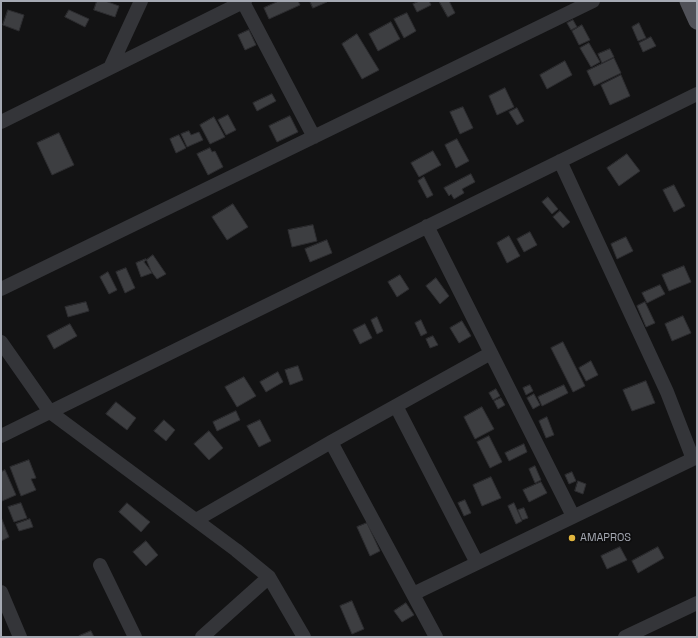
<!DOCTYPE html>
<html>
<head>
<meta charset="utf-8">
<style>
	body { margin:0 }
	#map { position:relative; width:698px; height:638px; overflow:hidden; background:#131314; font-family:"Space Grotesk",sans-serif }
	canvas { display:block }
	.frame { position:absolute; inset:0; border:2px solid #a5a9b3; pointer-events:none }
</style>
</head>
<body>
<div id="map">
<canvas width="698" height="638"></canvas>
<div class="frame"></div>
</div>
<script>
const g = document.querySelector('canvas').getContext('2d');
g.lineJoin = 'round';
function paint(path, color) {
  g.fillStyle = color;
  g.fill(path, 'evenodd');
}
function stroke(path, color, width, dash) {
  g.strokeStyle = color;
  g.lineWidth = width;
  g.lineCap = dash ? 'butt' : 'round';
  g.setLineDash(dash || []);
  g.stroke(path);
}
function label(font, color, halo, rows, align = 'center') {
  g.font = font + ' "Space Grotesk",sans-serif';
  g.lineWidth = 3.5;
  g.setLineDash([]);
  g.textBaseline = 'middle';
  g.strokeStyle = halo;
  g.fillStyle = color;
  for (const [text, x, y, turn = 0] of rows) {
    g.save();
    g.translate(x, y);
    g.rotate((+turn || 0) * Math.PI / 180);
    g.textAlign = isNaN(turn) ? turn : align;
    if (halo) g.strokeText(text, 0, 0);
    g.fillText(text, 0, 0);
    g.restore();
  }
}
const building = new Path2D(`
	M97 1H105L119 6 115 17 94 10Z
	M279 1H298L300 5 269 19 264 8Z
	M310 1H327V2L313 8Z
	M420 1H429L431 5 417 12 413 4Z
	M439 1H449L455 13 448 17Z
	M8 10 24 15 19 31 3 25Z
	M69 10 89 19 85 27 65 17Z
	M407 13 416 31 404 38 394 19Z
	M573 20 577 27 571 30 567 23Z
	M391 22 400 39 378 51 369 34Z
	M639 23 646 38 638 41 632 27Z
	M582 25 590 40 579 45 572 31Z
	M249 30 256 45 245 50 238 35Z
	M357 34 379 70 362 79 342 44Z
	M651 37 656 46 643 52 639 43Z
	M589 43 600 62 591 67 580 48Z
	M610 49 614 57 602 63 598 54Z
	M614 58 621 73 594 86 587 71Z
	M565 61 572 75 547 89 540 75Z
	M621 75 630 96 610 105 601 85Z
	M505 88 514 107 497 115 489 96Z
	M272 94 276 101 257 111 253 103Z
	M463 107 473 128 460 134 450 112Z
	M517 108 524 121 517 125 509 112Z
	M228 115 236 130 226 135 218 120Z
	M290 116 298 132 277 142 269 126Z
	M214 117 225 137 210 144 200 125Z
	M189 131 191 135 199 132 203 140 187 147 181 134Z
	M59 133 74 165 52 175 37 143Z
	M179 135 186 148 176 153 170 139Z
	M457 139 469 161 456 168 445 145Z
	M210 148 212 152 215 151 223 167 208 175 197 154Z
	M433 151 441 165 419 177 411 163Z
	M627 154 640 171 619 186 607 168Z
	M471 174 475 182 462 189 464 193 454 199 451 194 449 196 444 188Z
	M424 177 433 195 427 198 418 181Z
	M674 185 685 206 674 212 663 190Z
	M548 197 558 209 552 214 542 202Z
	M233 204 248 227 227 240 212 217Z
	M560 211 570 222 563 228 553 217Z
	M313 225 317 241 292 247 288 230Z
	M530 232 537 245 524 252 517 239Z
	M509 236 520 256 507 263 497 243Z
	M626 237 633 251 617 259 611 244Z
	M327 240 332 253 310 262 305 249Z
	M153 255 166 274 157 279 144 262Z
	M146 259 152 273 141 277 136 263Z
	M684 266 691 282 669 291 662 275Z
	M126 268 135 288 125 293 116 272Z
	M108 272 117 290 109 294 100 277Z
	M400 275 409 289 397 297 388 282Z
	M436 278 449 296 440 304 426 286Z
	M660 285 665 294 647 303 642 293Z
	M86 302 89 311 68 317 65 307Z
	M645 302 655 323 646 327 637 306Z
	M683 316 691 333 672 341 665 324Z
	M377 317 383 331 377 334 371 320Z
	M421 320 427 333 421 336 415 323Z
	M462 321 471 336 459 343 450 328Z
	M70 324 77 336 54 349 47 336Z
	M365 324 372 338 360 344 353 330Z
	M433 336 438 345 430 348 426 339Z
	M563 342 585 386 573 392 551 348Z
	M591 361 598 375 586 381 579 368Z
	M298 366 303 380 290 385 285 370Z
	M278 372 283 382 266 392 260 382Z
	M244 377 256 396 237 407 225 387Z
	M646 381 655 403 632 411 623 390Z
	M530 385 533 391 526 395 523 388Z
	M564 385 568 393 542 406 538 397Z
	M496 389 500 396 493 400 489 393Z
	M534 394 540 405 533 409 527 398Z
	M501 398 505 405 498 409 494 401Z
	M116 402 136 418 127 430 106 414Z
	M482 407 494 429 475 439 464 417Z
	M236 411 240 420 217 431 213 422Z
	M547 417 554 435 546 438 539 421Z
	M164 420 175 430 166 441 154 431Z
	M260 420 271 441 259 447 247 426Z
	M209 431 223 448 209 460 194 444Z
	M489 436 502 462 490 468 477 442Z
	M524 444 527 452 509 461 505 453Z
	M29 460 36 478 31 479 36 490 21 496 10 467Z
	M535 466 541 480 535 483 529 469Z
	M5 470 16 495 2 501 1 472Z
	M572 472 576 481 569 484 565 475Z
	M491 477 501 498 482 506 473 485Z
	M578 481 586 484 583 494 575 491Z
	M541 482 547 493 529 502 523 490Z
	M465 500 471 513 464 516 458 503Z
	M21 503 27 518 14 522 8 507Z
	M127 503 150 522 141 532 119 512Z
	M514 503 522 521 516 524 508 506Z
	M524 508 528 518 522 520 518 510Z
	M1 517 9 537 1 541Z
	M30 519 33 527 19 531 16 524Z
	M367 523 380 551 370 556 357 527Z
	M146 541 158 555 146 566 133 552Z
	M620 547 627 560 607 569 601 556Z
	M658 547 664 558 638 573 632 561Z
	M352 601 364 629 352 634 340 606Z
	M406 603 414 615 402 622 394 611Z
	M91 631 94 637H79V636Z`);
const minor = new Path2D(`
	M243 2 314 137
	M110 68 141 1
	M1 122 245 1
	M560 161 667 392 693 459
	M427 226 573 516
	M1 289 593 1
	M1 342 50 412 236 550 269 577 304 637
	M396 406 477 563
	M1 436 697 94
	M331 442 436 637
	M196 520 331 442 491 353
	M100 565 135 637
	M1 592 20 637
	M413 594 697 457
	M202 637 269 577
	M625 637 697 603`);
const major = new Path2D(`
	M688 1 697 21`);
const markers = [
	[572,538,4,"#e1b53e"]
];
const poiNames = [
	["AMAPROS",580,538]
];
paint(building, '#3d3e41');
stroke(building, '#2d2d30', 1);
stroke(minor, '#343539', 14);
stroke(major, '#505158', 17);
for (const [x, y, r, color] of markers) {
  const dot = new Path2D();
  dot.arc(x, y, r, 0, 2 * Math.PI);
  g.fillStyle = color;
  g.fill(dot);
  stroke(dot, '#0e0e0f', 1.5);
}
label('11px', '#a5a9b3', '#0e0e0f', poiNames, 'left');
</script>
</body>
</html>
